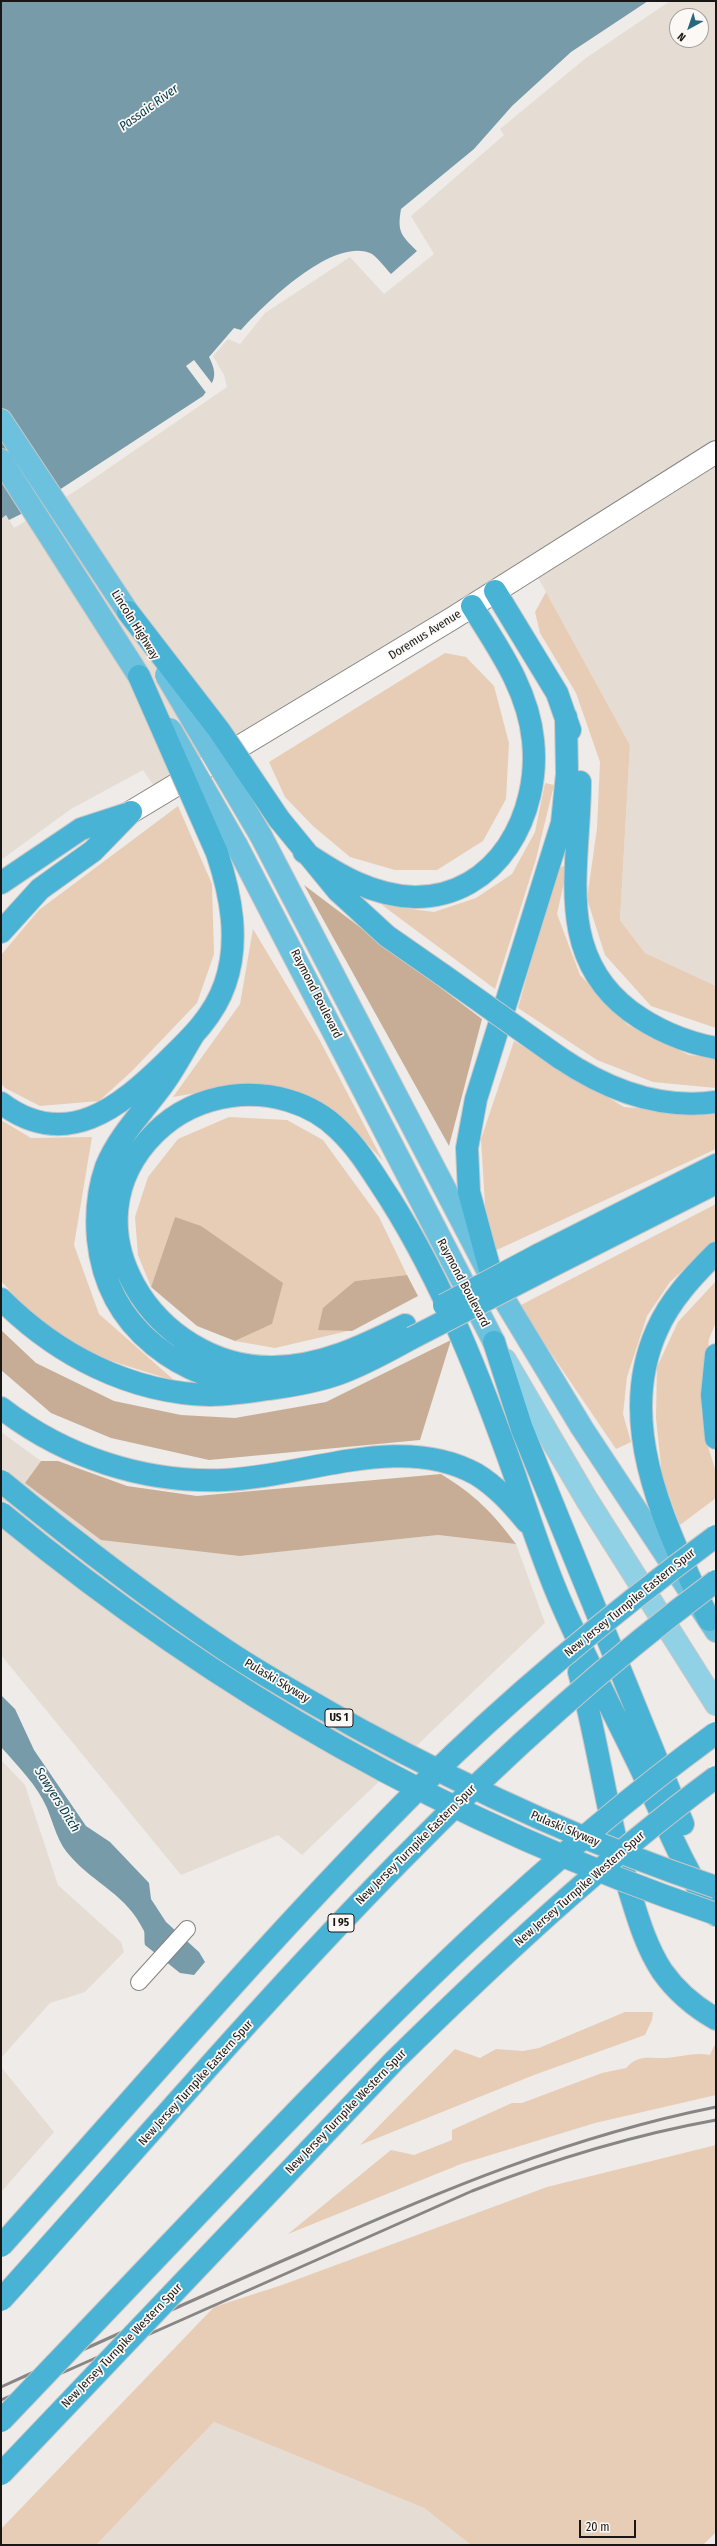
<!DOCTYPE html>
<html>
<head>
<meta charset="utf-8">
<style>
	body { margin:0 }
	#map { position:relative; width:717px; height:2546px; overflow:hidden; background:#eeebe8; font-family:"Fira Sans Condensed",sans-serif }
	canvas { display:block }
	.frame { position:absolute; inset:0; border:2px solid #181716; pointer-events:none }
	.north { position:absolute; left:669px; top:8px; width:40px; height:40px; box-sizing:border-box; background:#fbf8f5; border:1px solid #a09e9c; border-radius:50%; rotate:220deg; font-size:11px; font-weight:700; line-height:16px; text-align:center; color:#181716 }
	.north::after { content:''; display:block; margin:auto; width:14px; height:18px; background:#28687c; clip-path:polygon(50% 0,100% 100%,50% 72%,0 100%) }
	.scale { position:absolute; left:579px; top:2520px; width:57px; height:18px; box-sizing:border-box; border:2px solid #181716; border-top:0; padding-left:5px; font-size:12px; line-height:14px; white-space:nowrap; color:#181716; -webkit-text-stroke:3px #fbf8f5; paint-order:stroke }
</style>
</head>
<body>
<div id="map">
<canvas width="717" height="2546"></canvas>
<div class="frame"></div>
<div class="north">N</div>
<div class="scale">20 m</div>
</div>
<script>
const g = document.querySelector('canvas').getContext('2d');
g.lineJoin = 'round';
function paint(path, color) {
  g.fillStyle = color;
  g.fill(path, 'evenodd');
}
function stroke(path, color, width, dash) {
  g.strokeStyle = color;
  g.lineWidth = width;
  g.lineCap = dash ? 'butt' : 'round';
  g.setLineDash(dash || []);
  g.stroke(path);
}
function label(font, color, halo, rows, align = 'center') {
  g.font = font + ' "Fira Sans Condensed",sans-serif';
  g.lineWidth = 3.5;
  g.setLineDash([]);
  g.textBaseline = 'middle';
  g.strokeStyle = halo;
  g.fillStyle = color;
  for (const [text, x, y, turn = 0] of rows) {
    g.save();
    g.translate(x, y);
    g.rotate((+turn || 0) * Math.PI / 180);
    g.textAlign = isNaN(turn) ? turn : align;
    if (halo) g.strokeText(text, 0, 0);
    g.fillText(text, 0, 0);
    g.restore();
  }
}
const built = new Path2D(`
	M670 1H716V986L645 953 620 920 630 745 530 563 162 798 143 770 71 809 1 860V519L6 515 14 528 77 490 227 387 224 375 213 356 228 339 240 344 265 313 350 257 384 294 434 254 411 216 504 135 500 129 586 58ZM677 16H701V40H677Z
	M1 1432 41 1461 25 1483 240 1556 438 1535 516 1544 545 1623 302 1855 278 1835 181 1875 1 1655Z
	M1 1760 25 1785 58 1885 121 1942 124 1952 85 1992 50 2003 1 2058Z
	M1 2067 54 2132 1 2192Z
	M214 2422 424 2508 471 2545H96Z`);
const green = new Path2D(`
	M546 592 630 745 620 920 645 953 716 986V1028L651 1006 605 955 587 899 597 828 600 762 576 693 540 633 535 612Z
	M445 653 466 657 494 686 509 743 506 799 483 841 437 870H395L350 857 313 826 285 797 269 762Z
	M545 783 554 785 536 859 495 989 382 905 434 912 476 898 512 874 535 832Z
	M178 806 212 884 214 954 197 1003 132 1071 99 1101 40 1106 5 1088 1 1083V955L39 910Z
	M568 864 557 914 580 975 628 1025 689 1055 716 1058V1088L653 1082 597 1060 518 1008 557 869Z
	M253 929 319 1039 383 1161 362 1138 303 1095 241 1085 173 1097 240 1004Z
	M514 1041 624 1107 707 1114 716 1111V1149L488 1254 481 1139Z
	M229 1117 287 1120 323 1140 379 1217 407 1275 355 1281 318 1329 348 1331 275 1348 235 1341 272 1324 175 1217 151 1287 138 1255 135 1217 148 1177 178 1139Z
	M1 1120 31 1138 92 1137 74 1245 99 1314 175 1381 105 1359 44 1328 1 1281Z
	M716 1204V1240L670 1282 647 1316 627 1377 623 1414 631 1442 616 1449 519 1306Z
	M716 1281V1322L709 1339 701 1409 706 1440 716 1472V1498L680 1525 662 1476 656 1418 657 1367 678 1322Z
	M625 2012H653L652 2020 645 2035 534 2075 360 2145 455 2049 480 2058 496 2049 523 2051 539 2048Z
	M716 2045V2095L595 2123 461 2164 288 2234 391 2150 414 2155 452 2140V2130L512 2103H522L602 2073 626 2068C639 2053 650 2059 666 2058 682 2057 694 2052 710 2055L714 2046Z
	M716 2145V2532L703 2545H471L424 2508 214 2422 96 2545H1V2529L214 2307 282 2285 547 2187Z`);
const forest = new Path2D(`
	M304 885 482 1019 449 1146Z
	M175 1217 201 1226 283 1283 272 1324 235 1341 197 1326 151 1287Z
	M407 1275 418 1296 352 1331 318 1330 323 1308 355 1281Z
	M1 1330 36 1363 114 1401 181 1415 235 1418 326 1402 451 1340 420 1440 209 1460 111 1438 51 1413 1 1370Z
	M41 1461H58L127 1486 197 1496 441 1474C475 1495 492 1512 516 1544L438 1535 240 1556 101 1540 25 1483Z`);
const water = new Path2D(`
	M1 1H648L571 52 512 106 474 149 401 209C397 232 401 235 417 251L391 274C385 268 377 256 370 253 331 238 265 304 241 330L234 328 209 357C218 375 215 381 203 396L27 511 9 520 6 515 1 519Z
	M1 1695 15 1709 34 1750 86 1826 110 1842 149 1883 151 1899 166 1922 199 1952 205 1962 194 1975 180 1973 145 1945C144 1941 145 1934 144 1931 126 1894 96 1885 71 1857 58 1844 54 1825 47 1808 37 1785 17 1765 1 1747Z`);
const pier = new Path2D(`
	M194 360 214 386 207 394 186 366Z`);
const minor = new Path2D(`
	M139 1982 187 1929`);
const secondary = new Path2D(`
	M131 812 453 618 716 452`);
const primary = new Path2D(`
	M505 1360 587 1500 716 1704`);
const trunk = new Path2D(`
	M1 420 128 612
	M1 460 139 676
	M261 836 493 1281 582 1428 716 1631
	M237 846 494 1342`);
const motorway = new Path2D(`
	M495 591 557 693 570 730
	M580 782C580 865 553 953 630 1011 656 1030 684 1042 716 1048
	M279 819 338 891 387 936 443 975
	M304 852C338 875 373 896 415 897 498 897 541 813 533 740 528 689 498 648 472 606
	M1 883 81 829 127 814
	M1 932 40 889 93 851 131 812
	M194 1034C184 1050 175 1068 164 1083 144 1111 119 1135 106 1167 98 1190 96 1216 98 1239 107 1331 182 1380 268 1389
	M560 1058C606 1089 659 1110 716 1102
	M1 1103C66 1152 120 1107 167 1061 191 1038 214 1016 225 984 240 941 231 895 217 853
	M538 1255 716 1165
	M546 1269 716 1183
	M493 1281 469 1192 467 1148 476 1099 562 823 567 774 566 717
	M1 1299C57 1355 130 1393 210 1395 230 1395 249 1392 268 1389 292 1386 315 1382 338 1374 364 1365 388 1351 412 1338
	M405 1325C363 1346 322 1366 273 1367 155 1369 61 1226 155 1133 176 1112 202 1100 231 1096 269 1091 311 1102 339 1130 360 1150 374 1175 390 1199 444 1285 481 1380 515 1476 530 1520 544 1565 563 1607 587 1662 615 1715 641 1769 664 1818 684 1872 716 1915
	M494 1342 522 1429 683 1824
	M716 1355 712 1395 716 1438
	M1 1408C65 1457 143 1483 224 1480 305 1477 400 1432 476 1474 496 1486 512 1504 527 1522
	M709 1620C669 1532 613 1427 657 1330 670 1300 693 1276 716 1253
	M579 1672C599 1746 608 1823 631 1896 639 1922 647 1948 662 1971 676 1991 695 2007 716 2019`);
const rail = new Path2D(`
	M1 2387C102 2341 203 2295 305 2251 439 2191 571 2136 716 2107
	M1 2400 472 2191C551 2160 633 2135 716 2120`);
const trunkBridge = new Path2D(`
	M166 675 261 836
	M170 729 237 846`);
const motorwayBridge = new Path2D(`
	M128 612 219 730 279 819
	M139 676 217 853
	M443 975 560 1058
	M444 1305 538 1255
	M412 1338 546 1269
	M1 1481C74 1541 148 1598 227 1651 269 1679 315 1704 359 1729 473 1791 593 1846 716 1887
	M1 1513C218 1692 450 1824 716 1914
	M1 2246C140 2091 275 1932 422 1785 513 1695 613 1612 716 1536
	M1 2300C227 2049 444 1783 716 1581
	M1 2421C83 2335 164 2250 246 2164 393 2010 543 1859 716 1733
	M1 2474 394 2061C496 1961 601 1862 716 1777`);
const shields = [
	[339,1718,28],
	[341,1923,26]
];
const shieldNames = [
	["US 1",339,1718],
	["I 95",341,1923]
];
const streetNames = [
	["Lincoln Highway",135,625,58],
	["Doremus Avenue",425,635,-32],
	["Raymond Boulevard",316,994,63],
	["Raymond Boulevard",463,1283,62],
	["New Jersey Turnpike Eastern Spur",630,1603,-39],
	["Pulaski Skyway",277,1681,31],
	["Pulaski Skyway",565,1829,23],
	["New Jersey Turnpike Eastern Spur",416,1845,-45],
	["New Jersey Turnpike Western Spur",580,1889,-41],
	["New Jersey Turnpike Eastern Spur",196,2083,-48],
	["New Jersey Turnpike Western Spur",346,2112,-46],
	["New Jersey Turnpike Western Spur",122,2346,-46]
];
const waterNames = [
	["Passaic River",149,108,-36],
	["Sawyers Ditch",57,1800,58]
];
paint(built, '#e5dcd4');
paint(green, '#e7cdb6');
paint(forest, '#c7ad96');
paint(water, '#779ba8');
paint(pier, '#eeebe8');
stroke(minor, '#858380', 18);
stroke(secondary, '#858380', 24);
stroke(primary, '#c8c7c7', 24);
stroke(trunk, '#c8c7c7', 24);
stroke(motorway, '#c8c7c7', 24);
stroke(minor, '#fff', 16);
stroke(secondary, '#fff', 22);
stroke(primary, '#91d1e6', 22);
stroke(trunk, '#6cc2de', 22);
stroke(motorway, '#48b3d5', 22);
stroke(rail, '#888684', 3);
stroke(trunkBridge, '#c8c7c7', 24, []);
stroke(motorwayBridge, '#c8c7c7', 24, []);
stroke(trunkBridge, '#6cc2de', 22);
stroke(motorwayBridge, '#48b3d5', 22);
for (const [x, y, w] of shields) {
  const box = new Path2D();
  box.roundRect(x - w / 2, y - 9, w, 18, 3);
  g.fillStyle = '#fbf8f5';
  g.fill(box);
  stroke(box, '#181716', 1);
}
label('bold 11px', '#181716', null, shieldNames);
label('12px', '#181716', '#fbf8f5', streetNames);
label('italic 13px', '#003847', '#fbf8f5', waterNames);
</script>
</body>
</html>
